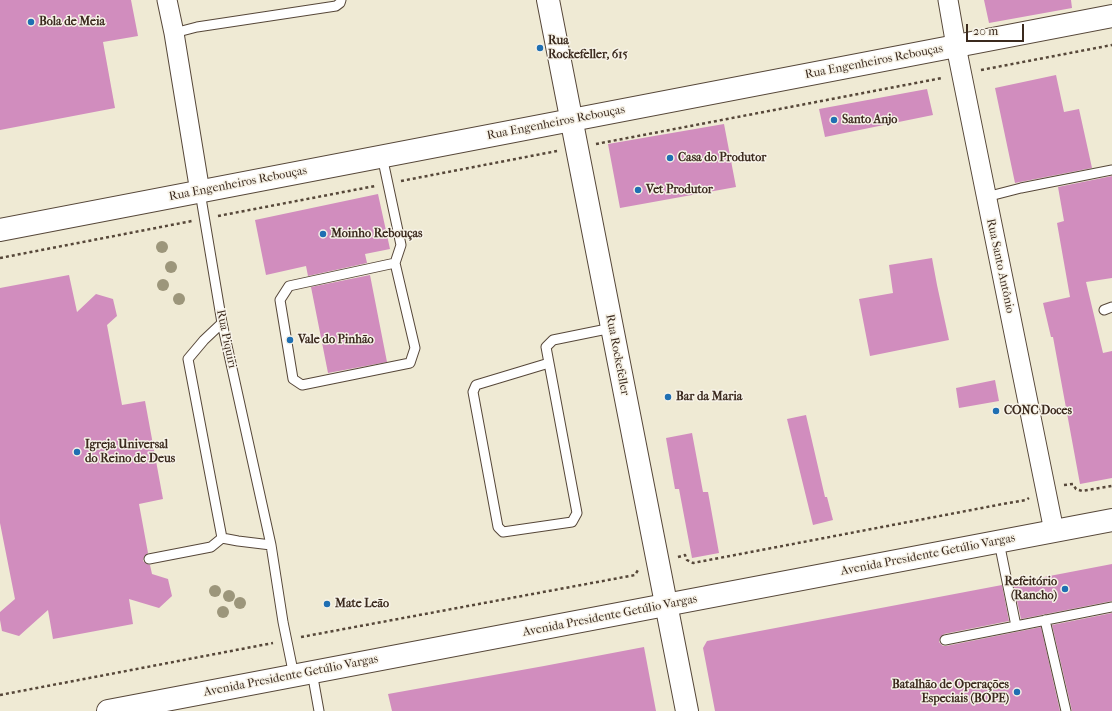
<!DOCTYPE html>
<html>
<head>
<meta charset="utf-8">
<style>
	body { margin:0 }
	#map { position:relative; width:1112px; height:711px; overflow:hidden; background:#efead4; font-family:"IM FELL French Canon",serif }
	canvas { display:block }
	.scale { position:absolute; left:966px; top:24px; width:58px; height:18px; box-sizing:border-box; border:2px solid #3b2a1e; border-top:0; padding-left:5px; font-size:12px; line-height:14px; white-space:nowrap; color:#3b2a1e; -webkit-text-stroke:3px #f7f3e8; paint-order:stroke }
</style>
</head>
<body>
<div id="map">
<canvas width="1112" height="711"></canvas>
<div class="scale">20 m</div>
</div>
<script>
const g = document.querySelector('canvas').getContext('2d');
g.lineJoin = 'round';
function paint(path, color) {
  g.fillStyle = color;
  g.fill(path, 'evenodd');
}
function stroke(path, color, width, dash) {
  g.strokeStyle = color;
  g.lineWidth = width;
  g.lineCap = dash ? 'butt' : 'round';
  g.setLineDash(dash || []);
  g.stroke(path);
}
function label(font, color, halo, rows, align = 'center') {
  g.font = font + ' "IM FELL French Canon",serif';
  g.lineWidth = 3;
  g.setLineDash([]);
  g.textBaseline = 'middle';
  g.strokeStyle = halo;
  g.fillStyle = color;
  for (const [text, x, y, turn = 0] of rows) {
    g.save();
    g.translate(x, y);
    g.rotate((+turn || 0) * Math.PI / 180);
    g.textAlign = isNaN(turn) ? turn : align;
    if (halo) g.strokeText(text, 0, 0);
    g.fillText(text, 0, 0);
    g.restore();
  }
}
const building = new Path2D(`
	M0 0H131L138 36 103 42 115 108 0 130Z
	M984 0H1071L1072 8 989 23Z
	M1056 75 1064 112 1079 109 1092 168 1015 183 995 88Z
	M927 89 933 115 825 137 819 109Z
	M724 124 736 187 620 208 608 144Z
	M1112 176V278L1086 282 1103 353 1112 351V478L1080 484 1053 337H1051L1043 303 1070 297 1057 223 1064 221 1058 187Z
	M378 194 390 249 365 254 367 263 308 276 306 266 266 275 255 220Z
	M932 258 937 285 949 340 870 356 859 299 893 293 889 265Z
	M69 275 77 312 96 294 113 299 117 316 107 325 122 405 145 401 163 499 139 504 148 553 144 557 143 561 147 564 150 565 152 574 168 579 172 596 159 608 129 599 133 624 53 639 48 610 19 636 2 631 0 620V612L15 599 0 523V288Z
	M370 275 387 362 328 373 311 287Z
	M995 380 999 401 959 408 956 388Z
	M806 415 825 497H827L833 520 813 525 787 419Z
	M692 433 703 492H708L719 553 692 558 679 489H675L666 438Z
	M1112 564V601L1021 619 1013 583Z
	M1002 585 1009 621 944 634 940 638 939 642 943 646H946L1041 627 1060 711H715L703 648 707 641Z
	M1112 613V711H1072L1052 625Z
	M644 647 656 711H392L388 694 544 666Z`);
const path = new Path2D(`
	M981 70 1112 45
	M596 144 942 78
	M401 181 557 151
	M218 216 375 186
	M0 258 192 221
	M1064 485 1073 484 1076 489 1082 491 1112 486
	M678 557 685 555 687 560 693 563 1008 503 1026 500 1029 498
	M301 637 635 575 638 570
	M0 695 273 643`);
const service = new Path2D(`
	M174 33 197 27 336 6 340 3 341 0
	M382 156 401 245 395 263 415 348 410 363 302 385 293 379 280 300 289 286 395 263
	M200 192 222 323 271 545 283 622 294 676
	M986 197 1021 188 1112 170
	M1104 310 1112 307
	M222 323 204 340 188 359 222 538 238 541 271 545
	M549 363 476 385 473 392 498 527 503 532 572 522 577 513 546 347 553 340 612 328
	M999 542 1016 626 1112 607
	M149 559 211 547 222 538
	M1045 620 1066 711
	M945 640 1016 626
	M312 672 319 711`);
const minor = new Path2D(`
	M167 0 174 33 200 192
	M948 0 956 46 1054 531`);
const secondary = new Path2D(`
	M0 230 1112 16
	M108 711 1112 520`);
const primary = new Path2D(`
	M548 0 687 711`);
const trees = [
	[162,247],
	[171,267],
	[163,285],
	[179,299],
	[215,591],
	[229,596],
	[240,603],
	[223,612]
];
const markers = [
	[31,22,4,"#1f6fb2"],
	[540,48,4,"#1f6fb2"],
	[834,120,4,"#1f6fb2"],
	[670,158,4,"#1f6fb2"],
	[638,190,4,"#1f6fb2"],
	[323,234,4,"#1f6fb2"],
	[290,340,4,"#1f6fb2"],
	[668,397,4,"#1f6fb2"],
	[996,411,4,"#1f6fb2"],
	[77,452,4,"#1f6fb2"],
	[1065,589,4,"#1f6fb2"],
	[327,604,4,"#1f6fb2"],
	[1017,692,4,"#1f6fb2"]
];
const poiNames = [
	["Bola de Meia",39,22],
	["Rua",548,41],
	["Rockefeller, 615",548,55],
	["Santo Anjo",842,120],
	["Casa do Produtor",678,158],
	["Vet Produtor",646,190],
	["Moinho Rebouças",331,234],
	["Vale do Pinhão",298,340],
	["Bar da Maria",676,397],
	["CONC Doces",1004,411],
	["Igreja Universal",85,445],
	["do Reino de Deus",85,459],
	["Refeitório",1057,582,"right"],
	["(Rancho)",1057,596,"right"],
	["Mate Leão",335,604],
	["Batalhão de Operações",1009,685,"right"],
	["Especiais (BOPE)",1009,699,"right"]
];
const streetNames = [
	["Rua Engenheiros Rebouças",874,62,-11],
	["Rua Engenheiros Rebouças",556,123,-11],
	["Rua Engenheiros Rebouças",238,184,-11],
	["Rua Santo Antônio",1000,266,78],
	["Rua Piquiri",226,339,78],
	["Rua Rockefeller",617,355,79],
	["Avenida Presidente Getúlio Vargas",928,555,-11],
	["Avenida Presidente Getúlio Vargas",610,616,-11],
	["Avenida Presidente Getúlio Vargas",291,676,-11]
];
paint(building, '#d18dbe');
stroke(service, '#564739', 11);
stroke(minor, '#564739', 21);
stroke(secondary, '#564739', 24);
stroke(primary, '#564739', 24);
stroke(path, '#564739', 2.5, [3, 3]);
stroke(service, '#fff', 9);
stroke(minor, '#fff', 19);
stroke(secondary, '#fff', 22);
stroke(primary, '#fff', 22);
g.fillStyle = '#9c967b';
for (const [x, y] of trees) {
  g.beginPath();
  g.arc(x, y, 6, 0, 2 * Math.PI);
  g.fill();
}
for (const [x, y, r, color] of markers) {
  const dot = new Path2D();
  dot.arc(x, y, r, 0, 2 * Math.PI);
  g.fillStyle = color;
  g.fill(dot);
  stroke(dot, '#f7f3e8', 1.5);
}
label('bold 12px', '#3b2a1e', '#f7f3e8', poiNames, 'left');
label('12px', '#3b2a1e', '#f7f3e8', streetNames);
</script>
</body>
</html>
